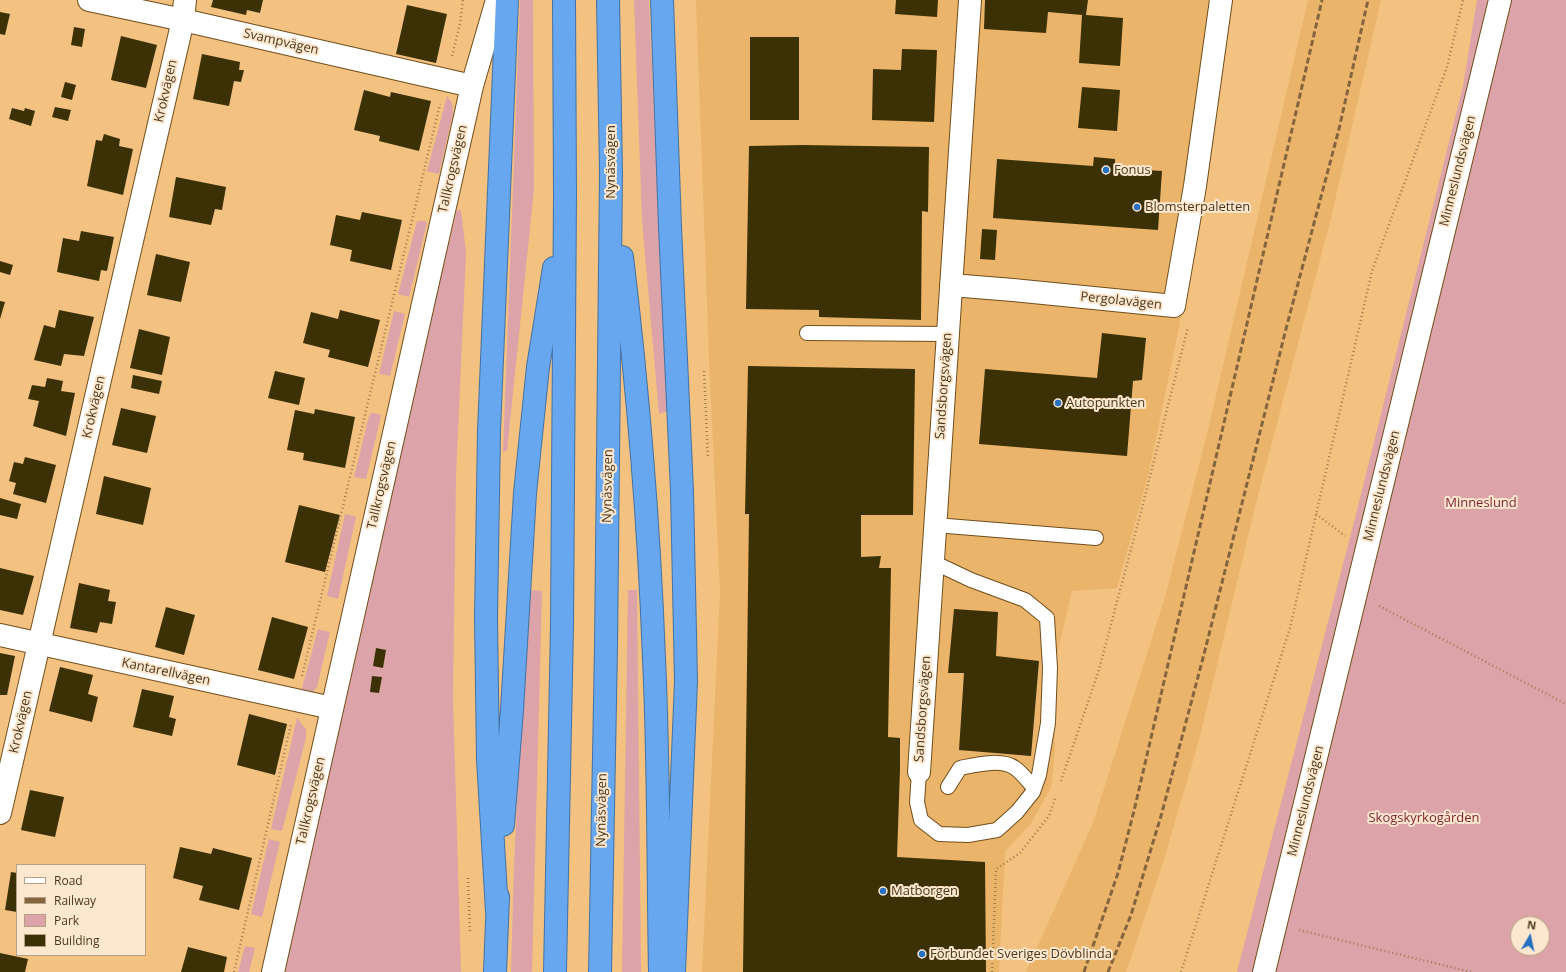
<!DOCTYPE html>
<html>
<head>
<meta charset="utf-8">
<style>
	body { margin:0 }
	#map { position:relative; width:1566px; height:972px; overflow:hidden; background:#f3c180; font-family:"Open Sans",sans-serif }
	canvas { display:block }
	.legend { position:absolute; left:16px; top:864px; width:130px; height:92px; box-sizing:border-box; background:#fde8cf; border:1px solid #b6a187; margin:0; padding:5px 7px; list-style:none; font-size:12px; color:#4c371c }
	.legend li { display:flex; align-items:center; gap:8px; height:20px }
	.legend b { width:20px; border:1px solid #b6a187 }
	.north { position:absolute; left:1510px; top:916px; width:40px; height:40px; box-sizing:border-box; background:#fde8cf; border:1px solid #b6a187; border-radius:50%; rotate:9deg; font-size:11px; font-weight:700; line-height:16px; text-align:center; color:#4c371c }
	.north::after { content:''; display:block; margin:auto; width:14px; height:18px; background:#2671c1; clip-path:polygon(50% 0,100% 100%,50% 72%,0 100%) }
</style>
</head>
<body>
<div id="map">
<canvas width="1566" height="972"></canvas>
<ul class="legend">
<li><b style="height:5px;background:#fff"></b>Road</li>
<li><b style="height:5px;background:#84653e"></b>Railway</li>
<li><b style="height:11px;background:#dca3a8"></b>Park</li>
<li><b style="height:11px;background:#3c3105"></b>Building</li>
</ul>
<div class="north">N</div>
</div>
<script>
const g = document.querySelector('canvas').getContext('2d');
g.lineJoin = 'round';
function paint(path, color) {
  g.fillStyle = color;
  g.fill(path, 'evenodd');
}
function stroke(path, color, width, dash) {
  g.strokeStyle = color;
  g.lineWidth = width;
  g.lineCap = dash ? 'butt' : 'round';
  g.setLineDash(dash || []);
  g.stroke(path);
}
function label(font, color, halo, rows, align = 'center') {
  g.font = font + ' "Open Sans",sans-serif';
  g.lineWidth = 4;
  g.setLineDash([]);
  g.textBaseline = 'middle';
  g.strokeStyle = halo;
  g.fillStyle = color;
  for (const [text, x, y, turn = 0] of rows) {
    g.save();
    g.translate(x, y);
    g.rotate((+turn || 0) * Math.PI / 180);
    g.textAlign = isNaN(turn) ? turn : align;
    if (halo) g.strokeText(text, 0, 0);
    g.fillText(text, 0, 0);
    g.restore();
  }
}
const built = new Path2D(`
	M696 0H1231L1179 327 1149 472 1117 588 1072 591 1054 668 1055 751 1051 787 1032 822 1005 852 999 972H702L720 592 709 359Z
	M1308 0H1381L1330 222 1256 503 1199 740 1162 866 1126 972H1026L1093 823 1165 597 1208 430Z`);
const green = new Path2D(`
	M520 0H533L534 189 507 451 503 452Z
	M634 0H649L667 411 659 414 642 220Z
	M1477 0H1566V972H1237L1354 522 1463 86ZM1518 924H1542V948H1518Z
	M447 96 452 103 453 113 439 174 427 171Z
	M457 210H461L466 252 456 476 453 698 461 972H283L420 362Z
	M417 221H425L427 223 409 297 398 294Z
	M394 311 405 314 390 376 379 374Z
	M371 413 379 414 381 416 366 479 354 477 369 416Z
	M345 514 356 517 338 599 327 596Z
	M527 590 542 591 532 972H511L514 865Z
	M628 590H637L641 972H622Z
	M318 629 330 632 317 687 312 693 301 692Z
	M297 718 306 729V738L282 831 271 829Z
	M269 839 280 842 262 917 251 914Z
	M245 946 255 948 249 972H238Z`);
const building = new Path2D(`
	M213 0H263L260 13 247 10 246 15 211 7Z
	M896 0H938L937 17 895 14Z
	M985 0H1088L1086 15 1123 18 1120 66 1079 63 1082 15 1048 12 1046 33 984 29Z
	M407 5 447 14 436 63 396 54Z
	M0 12 10 14 5 35 0 34Z
	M74 27 85 29 82 47 71 45Z
	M121 36 157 45 146 88 111 80Z
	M750 37H799V120H750Z
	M902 49 937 50 934 122 872 120 873 69 901 70Z
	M202 54 240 62 239 70H244L241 82 234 81 229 106 193 99Z
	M65 82 76 85 72 100 61 97Z
	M1082 87 1120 90 1117 131 1078 128Z
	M364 90 390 97 391 92 431 101 419 151 379 141 380 136 354 130Z
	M55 107 71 110 68 121 52 117Z
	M12 108 24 111 25 108 35 111 31 126 9 119Z
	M104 134 120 139 119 146 133 149 123 195 87 186 96 140 102 141Z
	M802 145 929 147 928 212 922 211 921 320 819 317V310L746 309 749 146Z
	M1094 157 1115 159V168L1162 171 1158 230 993 218 997 159 1093 166Z
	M176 177 226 187 222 210 215 209 211 225 169 217Z
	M362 212 402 220 391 270 350 261 352 250 330 245 336 215 360 220Z
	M982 229 997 230 995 260 980 259Z
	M81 231 114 237 107 271 101 270 99 281 57 272 63 238 79 241Z
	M156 254 190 262 181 302 147 295Z
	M0 261 13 265 10 275 0 272Z
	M0 301 5 302 0 319Z
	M59 310 94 317 84 356 64 354 61 366 34 360 44 325 55 328Z
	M340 310 380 320 368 367 328 357 330 350 303 343 311 312 338 319Z
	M139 329 170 337 162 375 130 368Z
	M1102 333 1146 338 1142 380 1133 381 1127 456 979 444 985 369 1097 378Z
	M748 366 915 369 913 515H861V557L881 556 879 568H891L888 737 900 738V769L897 857 985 862 986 972H743L749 514H745Z
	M275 371 305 378 299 405 268 398Z
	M133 375 162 381 159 394 131 388Z
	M47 378 63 381 61 391 75 393 66 436 33 426 39 401 28 399 32 385 45 387Z
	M121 408 156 416 147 453 112 445Z
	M315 409 355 417 345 468 303 460 304 453 287 450 295 410 314 414Z
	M25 457 56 465 46 503 13 494 16 483 9 481 14 462 23 464Z
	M104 476 151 488 143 525 96 514Z
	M0 498 21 504 17 519 0 515Z
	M299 505 340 515 325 572 285 562Z
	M0 568 34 576 23 615 0 610Z
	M79 583 110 590 108 601 116 602 112 624 100 622 97 633 70 628Z
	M166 607 195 615 184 655 155 647Z
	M954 609 998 612 996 656 1039 661 1031 756 959 750 964 673H948Z
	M272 617 308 627 294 679 258 670Z
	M376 648 386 650 383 668 373 666Z
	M0 653 15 656 7 695H0Z
	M60 667 93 675 88 694 98 697 92 722 49 711Z
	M372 676 382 677 379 693 370 692Z
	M142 689 174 696 169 717 176 719 172 736 133 727Z
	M249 714 287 724 275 775 237 765Z
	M30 790 64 797 55 837 21 830Z
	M180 847 211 854 213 848 252 858 239 910 199 900 203 886 173 878Z
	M11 872 17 873V912L5 910Z
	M188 947 227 957 224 972H181Z
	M0 953 28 959 25 972H0Z`);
const path = new Path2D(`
	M452 56 460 24 463 0
	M704 371 708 458
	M1316 514 1345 536
	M1379 606 1566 704
	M302 676 440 104
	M1061 781 1098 673 1143 504 1188 327
	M468 878 470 933
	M1299 930 1471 972
	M234 972 291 724
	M992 972 996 869 1020 853 1049 816 1055 799
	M1181 972 1290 628 1372 271 1447 67 1463 0`);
const service = new Path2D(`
	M807 333 948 334
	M935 525 1096 538
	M919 772 917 802 921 820 939 834 968 835 997 830 1017 812 1033 792 1039 775 1048 723 1050 668 1047 618 1025 600 971 580 933 562
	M948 787 960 768C975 765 1001 758 1015 768 1022 773 1028 781 1034 788`);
const minor = new Path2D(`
	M89 0 183 20 472 86
	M951 285 1013 290 1174 306 1195 186 1221 0
	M0 635 332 708
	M919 772 970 0
	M0 813 183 20 185 0
	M273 972 472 86 497 0
	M1264 972 1500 0`);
const trunk = new Path2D(`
	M662 0 670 227 682 491 686 681 674 972
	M622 257C638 390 649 524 654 659 659 763 658 868 660 972
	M503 825 512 710 525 493 538 367 554 268
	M497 911 488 759 486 617 489 431 507 0
	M495 972 498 897
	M555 972 562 626 565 194 564 0
	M600 972 606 647 611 173 608 0`);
const rail = new Path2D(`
	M1084 972 1118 873 1134 811 1322 0
	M1108 972 1131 915 1161 816 1203 658 1287 325 1339 129 1368 0`);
const markers = [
	[1106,170,4,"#2671c1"],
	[1137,207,4,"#2671c1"],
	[1058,403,4,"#2671c1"],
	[883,891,4,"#2671c1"],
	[922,954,4,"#2671c1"]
];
const streetNames = [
	["Svampvägen",281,42,13],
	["Krokvägen",166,91,-77],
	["Nynäsvägen",611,162,-90],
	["Tallkrogsvägen",453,169,-77],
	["Minneslundsvägen",1458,171,-76],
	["Pergolavägen",1121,301,6],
	["Sandsborgsvägen",944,386,-86],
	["Krokvägen",94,407,-77],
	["Tallkrogsvägen",382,485,-77],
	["Nynäsvägen",608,486,-89],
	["Minneslundsvägen",1382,486,-76],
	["Kantarellvägen",166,672,12],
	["Sandsborgsvägen",923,709,-86],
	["Krokvägen",21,722,-77],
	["Tallkrogsvägen",311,801,-77],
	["Minneslundsvägen",1306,801,-76],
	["Nynäsvägen",602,810,-89]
];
const poiNames = [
	["Fonus",1114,170],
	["Blomsterpaletten",1145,207],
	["Autopunkten",1066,403],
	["Matborgen",891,891],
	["Förbundet Sveriges Dövblinda",930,954]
];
const parkNames = [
	["Minneslund",1481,503],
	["Skogskyrkogården",1424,818]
];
paint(built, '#eab46b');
paint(green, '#dca3a8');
paint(building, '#3c3105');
stroke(service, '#704e1b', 16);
stroke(minor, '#704e1b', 24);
stroke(trunk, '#4472a3', 24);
stroke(path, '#a07d4e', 2.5, [1, 3]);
stroke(service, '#fff', 14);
stroke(minor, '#fff', 22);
stroke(trunk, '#66a7ef', 22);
stroke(rail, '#84653e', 3, [6, 3]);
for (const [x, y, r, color] of markers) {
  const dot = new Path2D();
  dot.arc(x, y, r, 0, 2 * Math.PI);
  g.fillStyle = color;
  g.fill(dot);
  stroke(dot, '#fde8cf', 1.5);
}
label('13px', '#4c371c', '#fde8cf', streetNames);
label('13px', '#4c371c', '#fde8cf', poiNames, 'left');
label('13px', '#7d1e32', '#fde8cf', parkNames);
</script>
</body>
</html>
